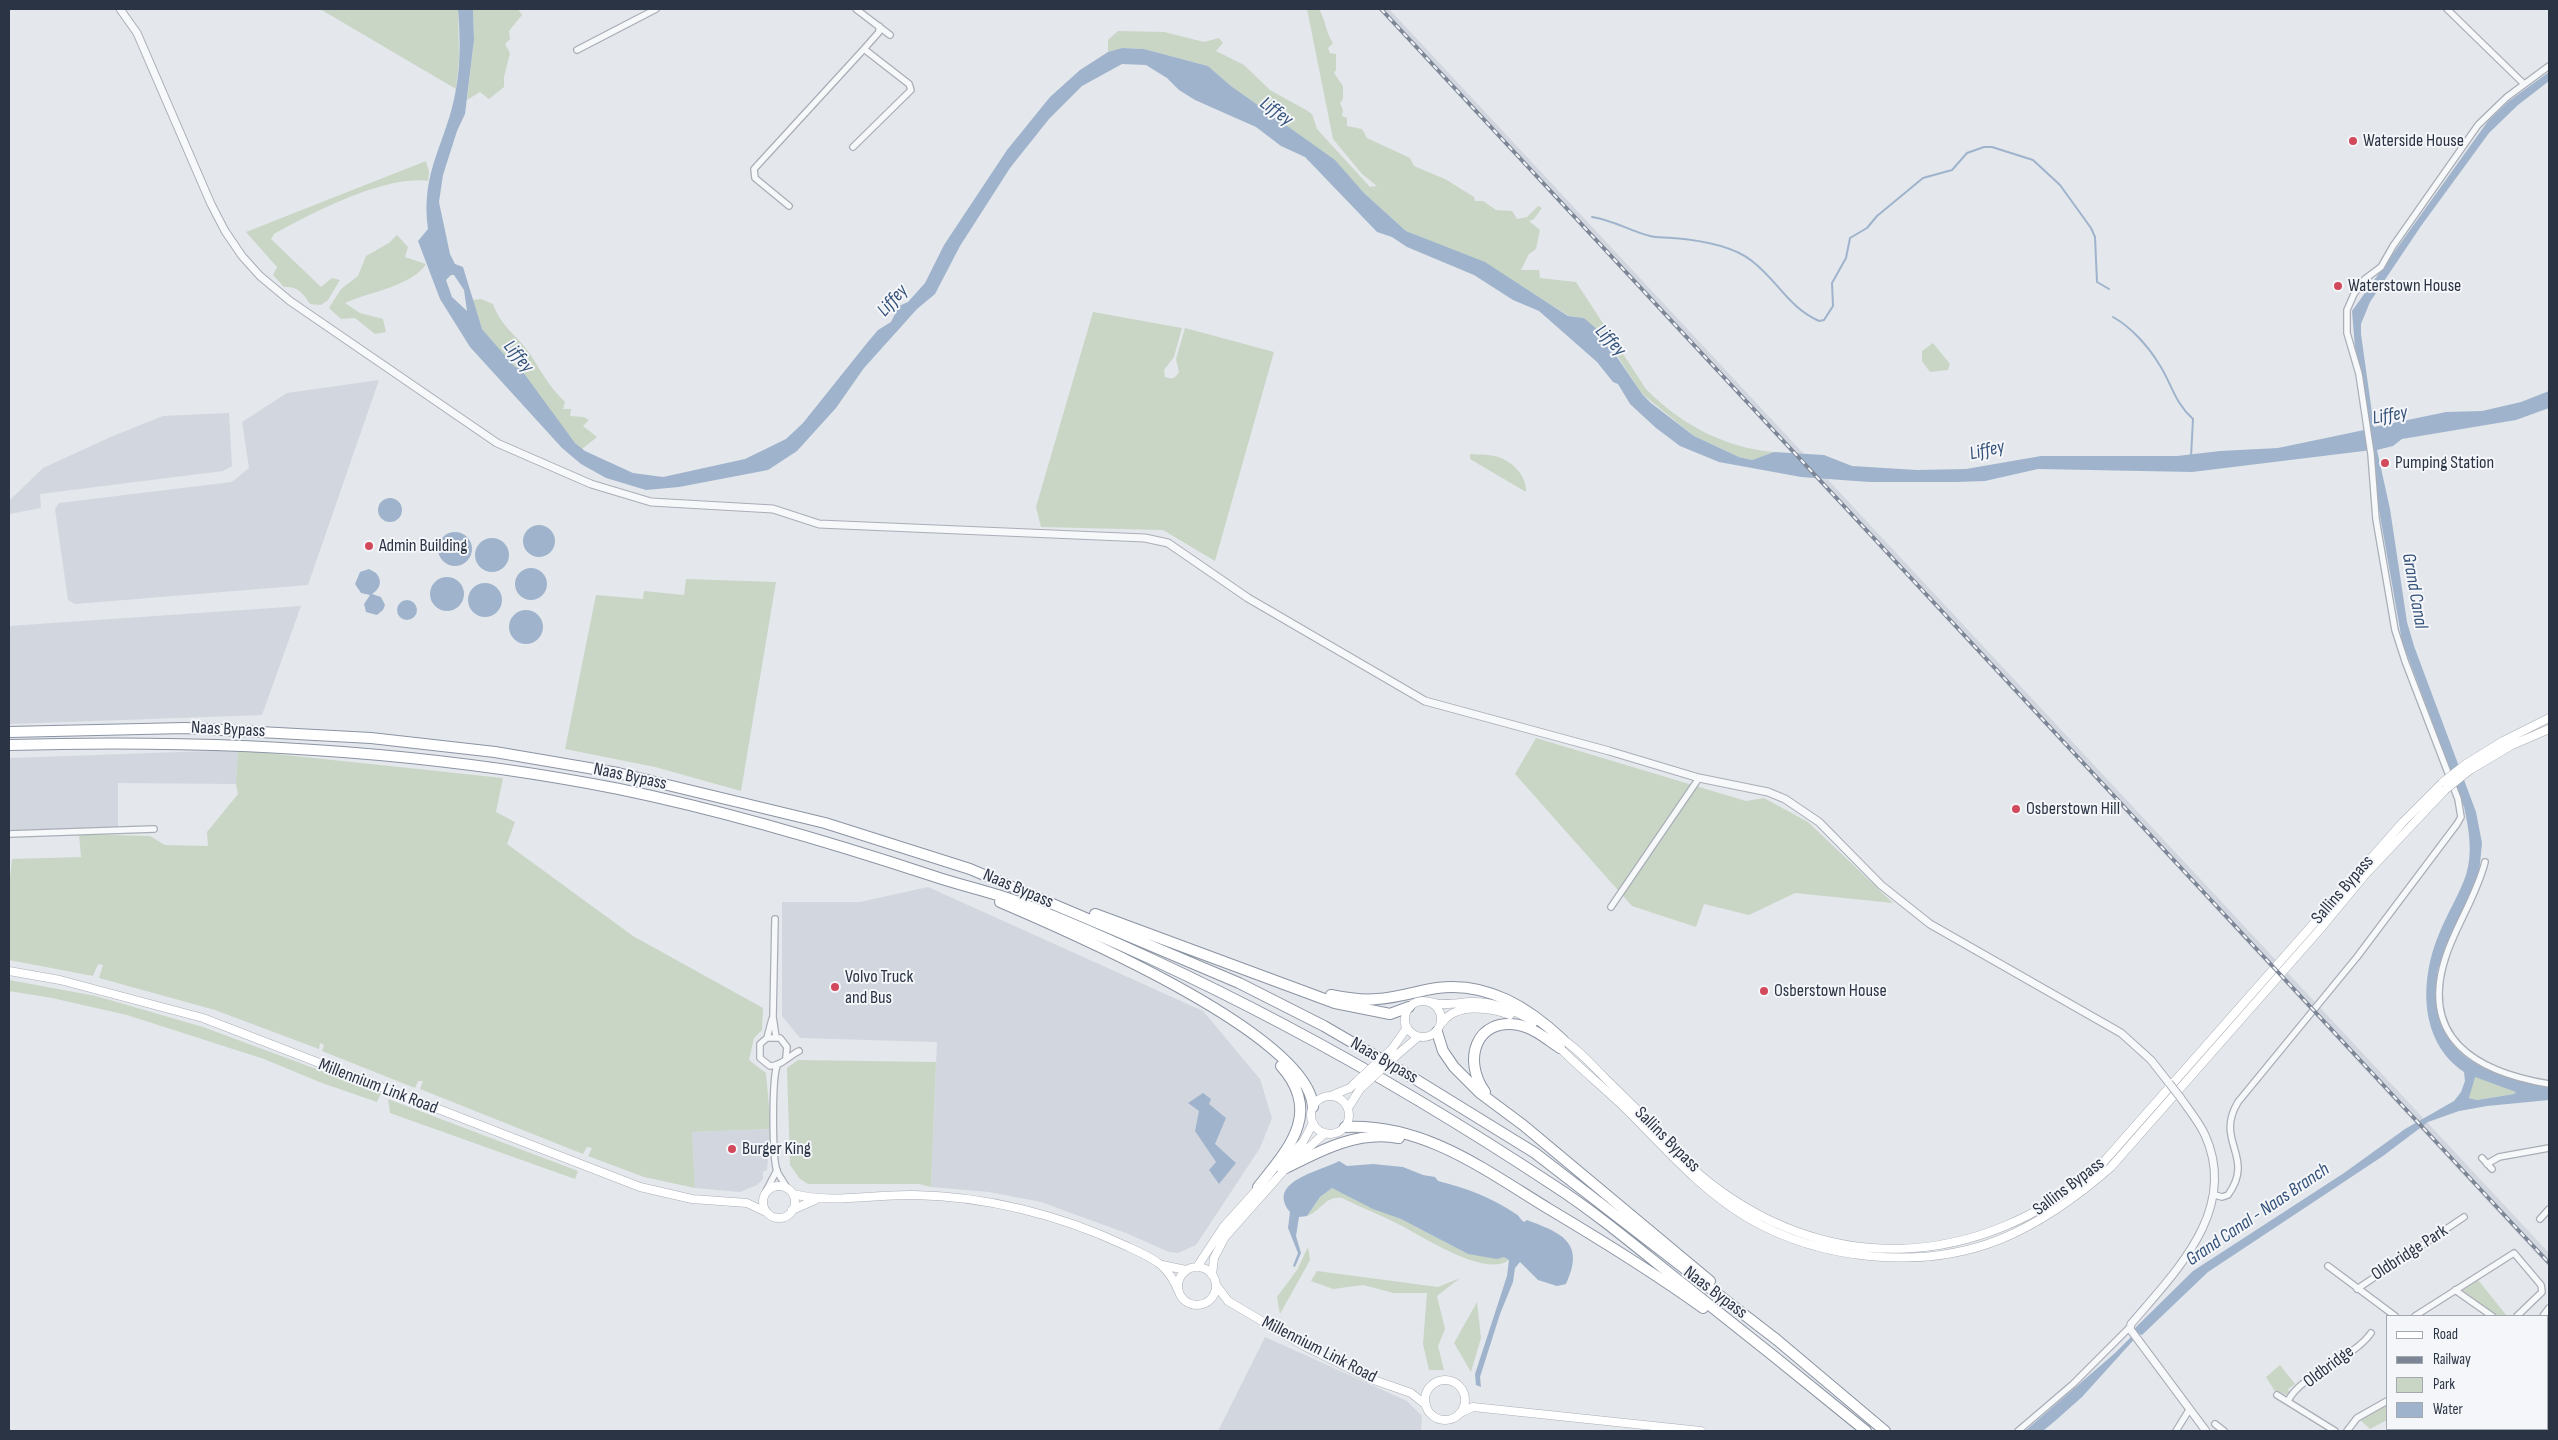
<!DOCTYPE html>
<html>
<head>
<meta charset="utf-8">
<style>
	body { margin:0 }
	#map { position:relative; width:2558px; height:1440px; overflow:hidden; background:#e4e7ec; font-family:"Sofia Sans Condensed",sans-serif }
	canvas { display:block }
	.frame { position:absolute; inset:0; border:10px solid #2b3445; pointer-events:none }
	.legend { position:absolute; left:2386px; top:1315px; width:162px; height:115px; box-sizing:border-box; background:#f4f6f9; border:1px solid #a4a8b1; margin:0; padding:6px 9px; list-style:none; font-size:15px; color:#2b3445 }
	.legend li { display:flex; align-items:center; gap:10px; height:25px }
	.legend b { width:25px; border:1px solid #a4a8b1 }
</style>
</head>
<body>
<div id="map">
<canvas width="2558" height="1440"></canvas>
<div class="frame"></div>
<ul class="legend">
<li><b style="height:6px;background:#fff"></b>Road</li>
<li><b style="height:6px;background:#7d8696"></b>Railway</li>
<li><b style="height:14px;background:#c9d6c5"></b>Park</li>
<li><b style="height:14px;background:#9fb4cc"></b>Water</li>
</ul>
</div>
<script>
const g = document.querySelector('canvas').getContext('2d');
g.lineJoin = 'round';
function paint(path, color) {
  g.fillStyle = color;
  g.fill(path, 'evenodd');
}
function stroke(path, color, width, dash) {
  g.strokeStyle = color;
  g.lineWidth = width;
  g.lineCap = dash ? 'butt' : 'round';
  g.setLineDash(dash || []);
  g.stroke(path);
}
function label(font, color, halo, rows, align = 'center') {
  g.font = font + ' "Sofia Sans Condensed",sans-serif';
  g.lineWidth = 4;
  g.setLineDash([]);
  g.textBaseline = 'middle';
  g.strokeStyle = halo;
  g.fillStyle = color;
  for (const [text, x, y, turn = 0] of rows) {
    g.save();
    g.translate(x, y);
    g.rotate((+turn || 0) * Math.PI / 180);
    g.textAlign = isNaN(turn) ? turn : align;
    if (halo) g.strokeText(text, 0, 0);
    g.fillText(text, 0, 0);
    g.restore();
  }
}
const built = new Path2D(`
	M1378 9H1389L2549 1253V1267Z
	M379 380 308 585 75 604 68 600 55 509 59 503 232 482 249 468 242 422 287 393Z
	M229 413 232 466 223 471 40 494 41 508 9 514V501L43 468 113 436 163 416Z
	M301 606 262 715 9 724V626Z
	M238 750 236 784 118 783V834L9 835V758Z
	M928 887 1203 1011 1260 1079 1272 1118 1260 1148 1196 1245 1178 1253 1169 1252 1126 1233 1041 1202 989 1192 931 1187 937 1042 800 1038 782 1016V902H860Z
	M771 1129 767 1170 763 1172V1179L757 1185 740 1192 695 1188 692 1132Z
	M1265 1337 1407 1401 1422 1416 1421 1431H1218Z`);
const green = new Path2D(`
	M320 9H458L459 59 456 89Z
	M473 9H518L522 15 509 31 510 39 505 44 510 53 504 77V87L489 99 480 92 467 100 474 40Z
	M1307 9H1319C1326 21 1325 31 1333 43L1328 48 1330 53 1336 54V70L1334 73 1343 86V99L1340 103 1343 110 1342 116 1347 118V126L1362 129 1367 138 1410 158 1414 166 1445 179 1474 197 1475 201H1483L1496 210 1512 211 1517 219 1527 217 1538 206 1542 208 1534 219 1529 221 1540 230 1536 249 1529 254 1521 270H1539L1540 278 1576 282 1646 389C1680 424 1725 448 1774 452L1752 460 1739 457 1694 436 1641 393 1615 352 1584 318 1569 316 1483 262 1406 231 1364 193 1334 160 1231 86 1208 66 1144 49 1122 48 1108 52V40L1118 31 1164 32 1204 42 1219 38 1223 43 1216 51 1244 65 1270 90 1306 110 1312 114 1317 129 1370 187 1377 186 1362 174 1333 139Z
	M426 161 429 172 428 181C385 175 312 213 274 234L271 239 321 287 332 278 340 280 328 300 321 305 310 304C303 293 298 286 284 287L273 275 277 267 246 232Z
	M397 235 408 247 405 257 426 264C413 286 368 292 345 303L360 313 383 319 386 332 375 334 355 318 341 319 329 308 341 289 358 276 366 256 389 243Z
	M481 299 493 304C501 327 517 335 530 354 541 371 550 388 565 402L563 409H571L570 416 584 417 589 420 583 426 597 437 582 449 575 443 546 405 482 329 472 300Z
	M1093 312 1182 328 1174 357 1164 370 1165 377C1173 380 1175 378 1179 372L1176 359 1185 328 1274 352 1215 561 1163 530 1041 527 1036 507Z
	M1933 343 1950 364 1948 370 1930 372 1922 361V351Z
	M1470 454C1479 455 1490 454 1498 457 1513 462 1527 476 1526 492L1470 459Z
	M686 579 776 582 741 791 655 767 565 749 596 595 643 599 644 591 684 595Z
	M1536 738 1746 801 1764 798 1808 822 1893 903 1795 893 1749 915 1704 904 1696 927 1632 906 1515 774Z
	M238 750 503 778 496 812 515 822 507 844 633 936 763 1008 762 1030 754 1038 749 1060 766 1073 771 1129 692 1132 695 1188 644 1177 588 1156 592 1148 587 1147 583 1154 420 1089 423 1081H418L415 1088 322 1051 324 1045 320 1043 319 1049 215 1010 99 978 103 965 98 964 93 976 9 960V887L12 859 81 857 79 834 150 836 165 845 208 846 207 832 238 794 236 784Z
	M9 980 96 996 203 1027 381 1093 377 1102 322 1083 264 1059 127 1015 52 998 9 991Z
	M798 1060 936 1062 931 1187 919 1184H808L800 1179 790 1165 787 1068Z
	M2474 1076 2517 1092 2514 1094 2477 1100 2469 1098Z
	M388 1099 578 1171 575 1179 390 1113Z
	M1332 1188 1401 1219 1468 1254 1504 1257 1509 1260C1486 1278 1425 1238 1402 1226 1383 1216 1362 1208 1342 1198 1324 1196 1322 1211 1307 1216L1320 1197Z
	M1308 1247 1310 1260 1280 1314 1277 1297 1297 1270Z
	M1317 1271 1438 1287 1460 1278 1437 1296 1445 1329 1438 1346 1444 1370H1429L1423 1344 1427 1293H1394L1363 1285 1333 1289 1311 1281Z
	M2478 1280 2507 1316H2496L2462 1291Z
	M1477 1302 1481 1338 1471 1372 1454 1343Z
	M2280 1365 2295 1384 2288 1389 2290 1392 2286 1395 2278 1391 2276 1393 2266 1377Z
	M2387 1404V1420L2370 1429 2360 1420Z`);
const water = new Path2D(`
	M458 9H473L474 40 465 114 457 131 443 175 439 202 450 254 455 264 463 267 482 329 515 367 520 368 575 443 585 451 633 473 663 477 745 459 786 439 803 423 867 343 878 330 891 322 899 306 908 302 925 283 944 245 1007 150 1050 97 1080 70 1108 52 1122 48 1144 49 1208 66 1231 86 1335 160 1364 193 1406 231 1485 262 1568 316 1584 318 1600 332 1642 394 1651 403 1694 436 1739 457 1752 460 1774 452 1824 455 1852 466 1917 470 1966 469 2041 456H2177L2220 451 2278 448 2369 429 2355 348 2352 311 2488 121 2509 101 2549 72V81L2518 105 2489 133 2421 226 2370 302 2361 324V334L2374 427 2446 412 2482 411 2521 402 2549 391V408L2516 420 2402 439 2393 446 2377 450 2390 509 2407 622 2414 646 2476 812 2482 843 2479 874 2438 969C2426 1052 2479 1074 2549 1087V1100L2487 1106 2459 1111 2428 1122 2383 1156 2208 1272 2142 1335 2139 1334 2082 1397 2055 1421 2043 1431H2025L2115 1353 2136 1332 2135 1328 2193 1271 2344 1173 2405 1129 2454 1101 2461 1092 2465 1081 2464 1072C2418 1041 2420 979 2439 934 2447 914 2459 895 2466 875 2473 852 2469 830 2464 807L2402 641 2376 493 2372 450 2192 472 2038 469 1985 481 1958 482H1869L1801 477 1719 462 1680 446 1656 428 1630 404 1618 384 1613 382 1597 362 1539 311 1513 300 1474 275 1407 247 1392 237 1377 232 1305 157 1281 146 1256 127 1195 100 1179 90 1167 78 1146 65 1122 64 1082 86 1049 119 1010 168 960 246 935 294 917 309 864 368 836 408 797 451 768 470 679 487 646 490 606 478 581 464 562 448 470 347 440 299 418 241 428 229C420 170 447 143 456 89 461 63 460 34 458 9ZM451 275H454L464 290 467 311 452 297 446 280ZM2475 1077 2516 1092 2514 1094 2477 1100 2469 1098Z
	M378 510a12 12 0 1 1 24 0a12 12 0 1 1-24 0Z
	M523 541a16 16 0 1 1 32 0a16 16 0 1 1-32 0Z
	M438 549a17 17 0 1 1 34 0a17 17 0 1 1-34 0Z
	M475 555a17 17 0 1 1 34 0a17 17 0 1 1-34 0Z
	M515 584a16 16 0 1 1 32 0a16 16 0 1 1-32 0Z
	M369 569 376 573C383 581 380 589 372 594L381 597 385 605 383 610 377 615 366 612 364 604 370 595 361 593 355 584 360 572Z
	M430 594a17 17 0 1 1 34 0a17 17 0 1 1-34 0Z
	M468 600a17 17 0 1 1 34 0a17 17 0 1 1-34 0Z
	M397 610a10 10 0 1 1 20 0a10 10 0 1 1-20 0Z
	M509 627a17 17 0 1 1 34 0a17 17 0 1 1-34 0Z
	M1203 1093 1211 1099 1209 1104 1226 1118 1215 1144 1236 1163 1219 1184 1209 1170 1216 1162 1195 1131 1199 1111 1188 1103Z
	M1339 1161 1347 1166 1373 1164 1403 1167 1423 1175 1435 1177 1438 1181C1466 1188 1491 1197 1516 1214 1520 1217 1520 1219 1524 1222L1527 1220C1561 1233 1586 1242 1566 1284L1557 1286 1538 1280 1520 1262 1515 1268 1513 1282 1500 1314 1480 1377 1481 1387 1476 1385 1475 1374 1507 1276 1509 1260 1504 1257 1497 1259 1468 1254 1401 1219 1373 1209 1332 1188 1320 1197 1307 1216 1299 1217 1296 1236 1301 1253 1295 1267 1293 1266 1298 1253 1288 1228 1290 1212C1265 1181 1322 1171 1339 1161Z`);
const stream = new Path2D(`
	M1592 217C1613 220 1630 231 1650 236 1657 238 1665 237 1673 238 1698 240 1732 245 1752 261 1778 281 1788 307 1819 321L1824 320 1833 306 1832 283 1846 258 1850 238 1867 228 1877 216 1923 178 1952 170 1967 153 1984 147H1992L2033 160 2060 185 2091 228 2095 237 2097 282 2109 289
	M2113 317C2131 327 2148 346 2159 364 2172 384 2174 402 2193 419L2191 457`);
const minor = new Path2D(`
	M856 9 890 35
	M2447 9 2523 83
	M577 50 656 9
	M853 147 911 90 909 84 864 49
	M789 206 755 178 754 169 864 49 879 32V26
	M9 834 154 829
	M2485 862C2477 894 2458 922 2447 953 2417 1038 2476 1072 2549 1084
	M1611 907 1699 778
	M775 919 773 1017 776 1037
	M767 1038 772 1019
	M786 1057 787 1047 780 1038H767L760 1044V1058L770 1066C781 1066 789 1056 799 1051
	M777 1066C772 1079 772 1157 777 1171 779 1176 784 1182 787 1188
	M2482 1158 2492 1169
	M2487 1164 2499 1157 2549 1148
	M766 1191 777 1170
	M2215 1195 2222 1197 2228 1195C2256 1156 2214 1142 2238 1102L2357 957 2457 824 2461 817 2458 799 2405 661 2395 630 2376 519 2371 454 2359 374 2347 333V310L2354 294 2365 279 2381 267 2393 246 2478 125 2507 97 2549 66
	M2540 1219 2549 1209
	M2328 1266 2395 1316
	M2357 1289 2464 1217
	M2455 1290 2492 1316
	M2415 1316 2514 1253 2541 1285 2542 1292 2517 1316
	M2543 1316 2549 1308
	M2547 1368 2549 1370
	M2277 1395 2335 1431
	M2288 1401C2301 1374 2353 1359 2371 1333
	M2215 1424 2224 1431
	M2415 1429 2416 1431
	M2527 1429 2529 1431
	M2018 1431 2073 1384 2130 1327
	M2176 1431 2189 1410
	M2347 1431 2357 1418 2387 1401
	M2444 1431 2447 1429`);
const tertiary = new Path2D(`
	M120 9 137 33 211 204 225 231 242 256 260 276 290 301 497 443 591 484 651 502 773 509 819 524 1145 538 1168 543 1248 598 1425 701 1609 751 1699 778 1768 792 1785 799 1819 822 1881 885 1930 924 2121 1033 2151 1060 2169 1083
	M2180 1097C2189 1110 2199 1122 2205 1135 2239 1210 2176 1271 2131 1324L2130 1329 2206 1431`);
const secondary = new Path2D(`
	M2466 764 2503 741 2549 718
	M2470 770 2512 745 2549 729
	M9 971 60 980 203 1018 640 1187 692 1199 747 1203 766 1212
	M1405 1019a18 18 0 1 1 36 0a18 18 0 1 1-36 0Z
	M1431 1002C1444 1006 1456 1003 1470 1002 1493 1001 1515 1010 1534 1022
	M1442 1023C1455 1003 1490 1007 1510 1015
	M1559 1037C1576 1047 1590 1063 1604 1077 1621 1094 1638 1110 1655 1128 1670 1143 1683 1160 1699 1174 1823 1279 1980 1271 2100 1166L2403 822 2443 782
	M1557 1045C1580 1069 1606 1089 1629 1112 1667 1150 1701 1190 1748 1218 1820 1260 1922 1271 2001 1239 2042 1222 2078 1196 2111 1167L2322 927 2365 875 2445 790
	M1392 1049 1406 1029 1405 1023
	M1398 1054 1418 1037
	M1333 1095 1350 1088 1355 1083
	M1311 1115a19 19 0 1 1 38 0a19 19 0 1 1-38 0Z
	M1348 1108 1360 1089
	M1279 1167 1303 1142 1313 1123
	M763 1202a16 16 0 1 1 32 0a16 16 0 1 1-32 0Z
	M793 1194C833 1204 873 1194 914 1195 985 1196 1060 1215 1124 1245 1137 1251 1150 1256 1161 1265 1169 1272 1174 1280 1178 1290
	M792 1210 815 1200
	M1162 1265 1186 1270
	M1197 1267 1224 1226 1262 1184
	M1178 1286a19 19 0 1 1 38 0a19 19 0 1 1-38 0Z
	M1212 1275 1214 1258 1225 1237 1286 1168 1325 1133
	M1216 1285 1228 1301 1304 1346 1371 1379 1411 1393 1426 1405
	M1425 1400a20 20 0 1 1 40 0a20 20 0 1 1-40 0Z
	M1460 1413 1473 1407 1701 1431`);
const motorway = new Path2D(`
	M9 732 185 728 371 738 495 752 618 773 825 823 970 869 1239 983 1324 1026 1415 1079 1535 1153 1777 1340 1885 1431
	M9 745C213 739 418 749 619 789 726 811 830 842 933 876 962 886 993 892 1021 903 1208 977 1385 1074 1553 1185 1598 1214 1640 1250 1683 1284 1744 1332 1805 1381 1866 1431
	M1000 902C1063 929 1309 1034 1313 1107
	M1095 914 1335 1003 1390 1014 1409 1007
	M1331 995C1346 998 1362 1001 1377 999 1397 998 1417 991 1437 988 1487 981 1529 1008 1563 1040
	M1437 1032 1443 1051 1454 1067 1480 1093 1523 1125 1710 1281
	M1485 1092C1462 1060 1476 1017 1519 1025 1534 1028 1548 1040 1560 1048
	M1345 1127C1424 1123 1485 1170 1549 1209 1601 1240 1653 1272 1703 1308
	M1286 1168C1321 1150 1359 1130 1399 1138
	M1258 1187C1288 1149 1323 1113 1281 1066`);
const rail = new Path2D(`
	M1381 9 2549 1263`);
const tertiaryBridge = new Path2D(`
	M2169 1083 2180 1097`);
const secondaryBridge = new Path2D(`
	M2443 782 2466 764
	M2445 790 2470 770
	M1355 1083 1392 1049
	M1360 1089 1398 1054`);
const markers = [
	[2353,141,5,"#d1495b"],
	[2338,286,5,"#d1495b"],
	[2385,463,5,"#d1495b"],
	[369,546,5,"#d1495b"],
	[2016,809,5,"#d1495b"],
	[835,987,5,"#d1495b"],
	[1764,991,5,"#d1495b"],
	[732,1149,5,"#d1495b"]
];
const poiNames = [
	["Waterside House",2363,141],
	["Waterstown House",2348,286],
	["Pumping Station",2395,463],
	["Admin Building",379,546],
	["Osberstown Hill",2026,809],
	["Volvo Truck",845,977],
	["and Bus",845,998],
	["Osberstown House",1774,991],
	["Burger King",742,1149]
];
const streetNames = [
	["Naas Bypass",228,730,3],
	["Naas Bypass",630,777,12],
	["Naas Bypass",1018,889,23],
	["Sallins Bypass",2343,890,-49],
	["Naas Bypass",1384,1061,30],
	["Millennium Link Road",378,1087,21],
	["Sallins Bypass",1667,1140,45],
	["Sallins Bypass",2069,1187,-37],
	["Oldbridge Park",2410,1253,-33],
	["Naas Bypass",1715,1293,37],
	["Millennium Link Road",1319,1350,27],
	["Oldbridge",2329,1367,-37]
];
const waterNames = [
	["Liffey",1276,112,36],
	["Liffey",893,301,-48],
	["Liffey",1610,341,47],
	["Liffey",518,357,50],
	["Liffey",2390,416,-10],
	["Liffey",1987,451,-13],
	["Grand Canal",2414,591,80],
	["Grand Canal - Naas Branch",2258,1215,-34]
];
paint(built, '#d2d6de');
paint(green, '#c9d6c5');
paint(water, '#9fb4cc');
stroke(stream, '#9fb4cc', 2);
stroke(minor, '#a9aeb7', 8);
stroke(tertiary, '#a9aeb7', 9);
stroke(secondary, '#a9aeb7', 9);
stroke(motorway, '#8b94a3', 12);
stroke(minor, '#f7f8fa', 5.5);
stroke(tertiary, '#f7f8fa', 7);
stroke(secondary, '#fff', 8);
stroke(motorway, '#fff', 10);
stroke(rail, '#7d8696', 4);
stroke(rail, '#f4f6f9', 2, [5.5]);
stroke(tertiaryBridge, '#a9aeb7', 9, []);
stroke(secondaryBridge, '#a9aeb7', 9, []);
stroke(tertiaryBridge, '#f7f8fa', 7);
stroke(secondaryBridge, '#fff', 8);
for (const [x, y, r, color] of markers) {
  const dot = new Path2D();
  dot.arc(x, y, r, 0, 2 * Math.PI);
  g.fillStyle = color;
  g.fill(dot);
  stroke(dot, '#f4f6f9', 2);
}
label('18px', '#2b3445', '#f4f6f9', poiNames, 'left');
label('18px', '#2b3445', '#f4f6f9', streetNames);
label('italic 19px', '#34527a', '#f4f6f9', waterNames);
</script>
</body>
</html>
